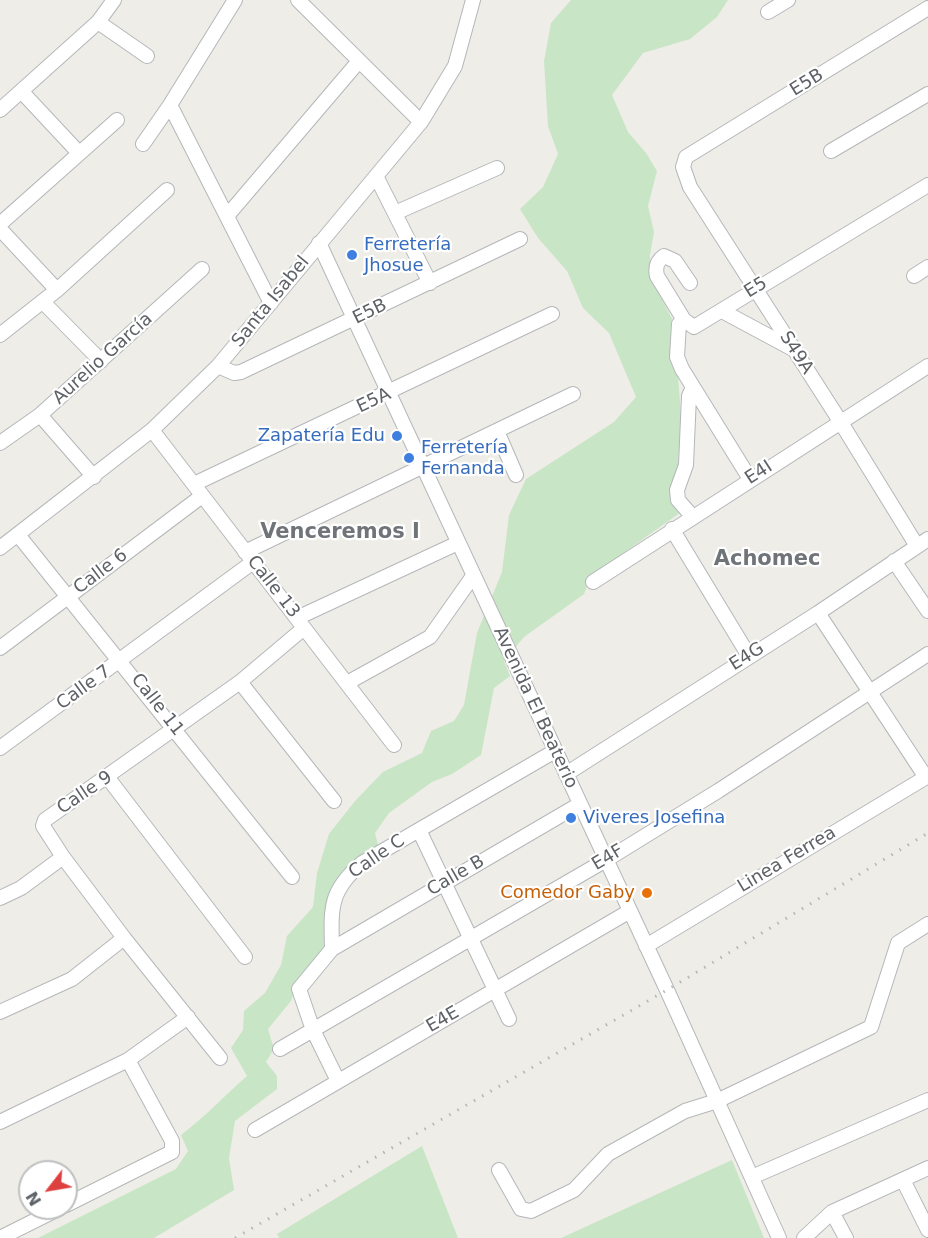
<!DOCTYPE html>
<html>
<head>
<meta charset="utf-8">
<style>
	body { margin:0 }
	#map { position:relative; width:928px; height:1238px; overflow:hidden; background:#efede7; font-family:"DejaVu Sans",sans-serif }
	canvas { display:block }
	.north { position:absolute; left:18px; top:1160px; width:60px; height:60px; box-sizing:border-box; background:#fff; border:2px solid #bfc0c2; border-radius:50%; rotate:239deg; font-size:16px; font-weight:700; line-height:24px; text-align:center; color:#5e6266 }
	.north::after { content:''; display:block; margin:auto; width:21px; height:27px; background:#de403f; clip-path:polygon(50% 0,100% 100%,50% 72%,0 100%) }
</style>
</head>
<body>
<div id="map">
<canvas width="928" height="1238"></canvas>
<div class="north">N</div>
</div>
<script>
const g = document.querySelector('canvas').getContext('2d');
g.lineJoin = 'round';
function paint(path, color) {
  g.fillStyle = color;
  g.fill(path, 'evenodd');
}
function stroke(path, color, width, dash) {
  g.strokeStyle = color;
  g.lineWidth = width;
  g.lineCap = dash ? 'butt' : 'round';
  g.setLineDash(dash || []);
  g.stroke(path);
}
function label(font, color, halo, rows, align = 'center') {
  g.font = font + ' "DejaVu Sans",sans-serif';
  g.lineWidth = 4.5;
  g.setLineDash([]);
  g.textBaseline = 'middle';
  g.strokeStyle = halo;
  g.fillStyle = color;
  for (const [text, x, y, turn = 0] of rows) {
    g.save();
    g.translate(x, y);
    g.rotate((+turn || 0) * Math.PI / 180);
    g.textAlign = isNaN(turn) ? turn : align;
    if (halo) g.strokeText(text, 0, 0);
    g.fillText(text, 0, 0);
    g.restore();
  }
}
const green = new Path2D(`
	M571 0H728L717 17 690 39 643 53 612 95 628 132 646 153 657 171 648 206 654 232 650 255V275L674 323 681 416 678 465 681 512 591 576 584 594 524 637 504 661 510 676 494 688 481 755 452 774 432 782 389 813 375 833 378 845 340 874 326 906 325 950 298 981 291 1001 268 1029 274 1049 266 1062 277 1076V1089L235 1121 229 1158 234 1190 154 1238H38L176 1169 188 1151 181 1135C205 1117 225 1095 247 1076L231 1048 243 1030 244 1011 265 993 281 965 287 936 313 907 317 873 329 834 355 801 383 772 422 753 431 731 454 721 464 705 477 633 502 572 509 515 526 479 614 422 636 397 609 333 583 308 567 271 538 238 520 209 543 187 558 154 548 126 544 61 551 23Z
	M422 1146 458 1238H279L277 1234Z
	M732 1160 764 1238H561Z`);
const minor = new Path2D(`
	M298 0 421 122
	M768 12 788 0
	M98 22 147 56
	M22 92 79 153
	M170 105 271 303
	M0 110 98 22 114 0
	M143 144 170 105 235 0
	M831 151 928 94
	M376 176 430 283
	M395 213 497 168
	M227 216 359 61
	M0 224 117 120
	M0 229 57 290
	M319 243 667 990 779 1238
	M914 276 928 267
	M690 283 675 261 664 256C657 261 655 267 657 276L684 320 694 327 928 185
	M43 302 101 361
	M722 311 791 348
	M684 320 679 324 677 357 682 369 750 479
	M0 335 57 290 167 190
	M218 366 234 373 241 372 520 239
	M40 415 94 477
	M152 430 394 745
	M497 431 516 475
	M0 443 40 415 202 269
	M194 484 552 314
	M692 516 678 500 677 490 686 465 689 396 693 387
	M672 529 749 656
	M19 536 292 877
	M917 546 840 421 690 187 683 167 686 157 928 8
	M0 548 152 430 218 366 421 122 455 66 473 0
	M245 552 573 394
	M894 561 928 611
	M593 582 928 366
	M818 613 925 776
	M297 618 458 543
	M0 648 202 496
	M240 682 334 801
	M347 683 430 637 473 576
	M0 748 253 562
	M566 774 818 613 928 539
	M108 778 245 957
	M419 830 509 1019
	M0 898 21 888 63 857
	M646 946 928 776
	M332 949 580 804
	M0 1012 72 979 124 938
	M280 1049 606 860 718 791 928 654
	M220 1058 124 938 63 857 43 826 45 820 240 682 304 628
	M338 1081 313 1030 299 989 332 949C331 908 329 891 362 863L555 751
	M0 1122 128 1060 188 1017
	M255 1130 630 911
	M499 1170 521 1209 531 1211 574 1190 608 1154 685 1111 717 1101 871 1027 898 943 928 924
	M752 1177 928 1100
	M903 1180 928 1230
	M66 1205 172 1152V1141L128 1060
	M0 1238 60 1208
	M804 1238 832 1212
	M846 1238 832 1212 928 1168`);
const rail = new Path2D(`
	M235 1238 667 990 928 833`);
const markers = [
	[352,255,6,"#3f7fe0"],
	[397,436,6,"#3f7fe0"],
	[409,458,6,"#3f7fe0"],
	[571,818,6,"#3f7fe0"],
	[647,893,6,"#e8710a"]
];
const streetNames = [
	["E5B",807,83,-32],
	["E5",756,288,-32],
	["Santa Isabel",271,302,-51],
	["E5B",370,312,-26],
	["S49A",796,353,57],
	["Aurelio García",103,359,-42],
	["E5A",374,401,-25],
	["E4I",759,473,-33],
	["Calle 6",101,572,-37],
	["Calle 13",273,587,52],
	["E4G",747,657,-32],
	["Calle 7",84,688,-36],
	["Calle 11",157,705,52],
	["Avenida El Beaterio",535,708,65],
	["Calle 9",85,793,-34],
	["Calle C",377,857,-34],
	["E4F",608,858,-31],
	["Linea Ferrea",787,860,-31],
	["Calle B",456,876,-30],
	["E4E",443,1020,-30]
];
const shopNames = [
	["Ferretería",364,245],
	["Jhosue",364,266],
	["Zapatería Edu",385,436,"right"],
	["Ferretería",421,448],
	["Fernanda",421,469],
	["Viveres Josefina",583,818]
];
const foodNames = [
	["Comedor Gaby",635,893]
];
const quarterNames = [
	["Venceremos I",340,533],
	["Achomec",767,560]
];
paint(green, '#c8e5c6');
stroke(minor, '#b4b7ba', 16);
stroke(minor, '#fff', 14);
stroke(rail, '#b5b6b6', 3, [1.5, 8]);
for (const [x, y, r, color] of markers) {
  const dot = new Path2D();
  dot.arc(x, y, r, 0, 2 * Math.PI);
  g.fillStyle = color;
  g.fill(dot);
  stroke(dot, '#fff', 2);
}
label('18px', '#5e6266', '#fff', streetNames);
label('18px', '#366cbe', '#fff', shopNames, 'left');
label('18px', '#c56008', '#fff', foodNames, 'right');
label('bold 21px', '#6f7478', '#fff', quarterNames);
</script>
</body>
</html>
